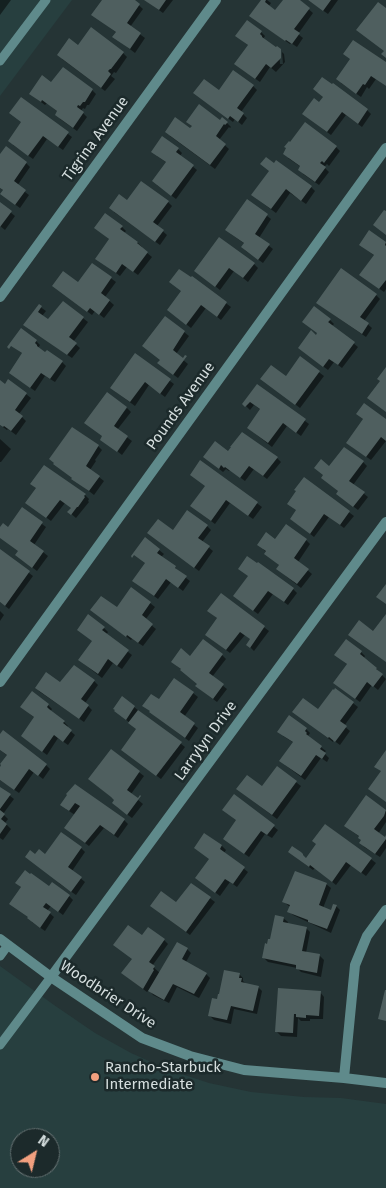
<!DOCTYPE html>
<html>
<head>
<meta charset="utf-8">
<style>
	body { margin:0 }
	#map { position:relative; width:386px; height:1188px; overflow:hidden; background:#253435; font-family:"Fira Sans",sans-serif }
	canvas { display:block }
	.north { position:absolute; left:10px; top:1128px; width:50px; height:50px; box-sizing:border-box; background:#1c2a2b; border:1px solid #667273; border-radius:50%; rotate:36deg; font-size:14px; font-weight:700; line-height:20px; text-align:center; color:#d5dede }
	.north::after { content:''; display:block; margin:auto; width:18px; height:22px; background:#f2a07f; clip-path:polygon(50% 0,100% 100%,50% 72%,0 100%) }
</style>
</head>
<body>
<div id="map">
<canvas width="386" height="1188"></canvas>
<div class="north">N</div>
</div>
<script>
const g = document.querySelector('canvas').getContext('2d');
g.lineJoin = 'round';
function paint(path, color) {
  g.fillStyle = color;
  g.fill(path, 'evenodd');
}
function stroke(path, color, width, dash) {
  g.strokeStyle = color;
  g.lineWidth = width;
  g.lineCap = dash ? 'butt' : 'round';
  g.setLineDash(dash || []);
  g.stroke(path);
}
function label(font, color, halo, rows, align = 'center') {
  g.font = font + ' "Fira Sans",sans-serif';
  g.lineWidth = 5;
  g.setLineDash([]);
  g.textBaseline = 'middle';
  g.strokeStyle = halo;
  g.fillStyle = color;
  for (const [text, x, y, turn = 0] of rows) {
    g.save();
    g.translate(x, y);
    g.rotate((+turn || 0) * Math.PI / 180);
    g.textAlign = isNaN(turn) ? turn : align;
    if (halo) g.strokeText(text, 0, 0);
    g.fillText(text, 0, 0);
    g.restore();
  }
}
const built = new Path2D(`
	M0 0H72L0 96Z
	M0 966 54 1005 95 1033 131 1053 169 1070 209 1083 251 1092 304 1097 341 1098 386 1104V1188H0ZM20 1138H50V1168H20Z`);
const shadow = new Path2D(`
	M0 0H11L0 15Z
	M103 0H133L143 9 130 27 145 38 135 53 114 37 117 33 93 15Z
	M145 0H173L163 13Z
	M262 0H267L271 3 268 7 275 12 284 0H298L313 13 298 34 303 38 297 47 291 43 290 44 255 20Z
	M308 0H338L328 14Z
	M261 32 265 36 263 39 279 49 280 64H283L282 52 284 54 285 62 276 72 270 67 260 82 240 68 249 46 237 36Z
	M78 46 123 53 127 57 116 73 114 72 111 76 115 79 105 91 62 59Z
	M386 64V86L376 79 369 89 367 87 361 97 341 83Z
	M52 84 92 90 96 94 89 105H87L85 109 83 108 81 111 87 117 77 131 60 119 58 112 47 103 45 105 30 94Z
	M253 86 257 90 241 112 247 118 242 125 235 119 233 122 199 97 219 92Z
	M21 99 72 137 63 150 47 139 33 159 13 145 23 123Z
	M320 104 367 110 371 114 362 127 346 115 331 135 308 118Z
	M220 121 227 123 231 127 230 128 229 127 219 140 229 149 215 169 170 136Z
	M336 147 340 151 329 166 327 164 324 167 329 172 319 185 303 174 301 167 288 158Z
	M178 149 182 153 180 156 197 170 176 199 157 185 167 163 157 156Z
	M0 157 26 163 30 167 17 186 29 195 20 208 6 198 4 191 0 188Z
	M270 172 311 187 315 191 306 204 290 193 276 213 257 199Z
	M248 201 271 219 259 238 273 249 263 263 246 251 242 247 245 244 231 234Z
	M127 202H168L172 206 157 226 167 235 160 245 114 212Z
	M0 204 15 216 5 230 0 226Z
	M122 227 126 231 124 233 138 243 142 247 141 248 152 257 138 275 127 267 120 276 101 262 110 240 96 228Z
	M369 231 386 243V289L384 292 365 279 375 256 364 248Z
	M92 264 116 282 105 297 114 305 104 318 95 311 92 315 53 286 78 284Z
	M254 264 258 268 248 282 234 271 220 290 196 271Z
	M192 278 231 307 221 320 206 308 191 328 168 310Z
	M376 295 380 299 364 321 372 328 366 337 321 306Z
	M63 303 88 322 73 342 80 348 72 358 29 329 39 306 46 311 42 316 49 321Z
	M165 317 189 336 176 354 188 364 178 378 163 367 161 360Z
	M330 320 334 324 332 326 358 347 342 368 334 362 328 370 304 352Z
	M36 341 40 345 38 348 41 351 62 362 66 366 55 382 45 376 35 391 15 377 23 354 15 348Z
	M135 355 174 384 165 397 149 385 135 406 116 392Z
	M300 358 324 376 300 408 262 379 286 377Z
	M8 380 31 398 19 414 26 421 16 435 8 429 7 430 0 425V382L5 385Z
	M257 385 309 424 301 436 287 426 272 447 248 428 261 410 254 405 250 410 244 404Z
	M127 408 131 412 117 430 132 441 122 455 102 439Z
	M357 414 386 421V441L371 460 352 447 364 420Z
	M0 439 11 449 1 462H0Z
	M98 446 102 450 95 460 96 461 90 470 104 481 94 495 59 468Z
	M229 452 277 458 281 462 267 479 254 469 245 481 230 470 229 471 226 469 223 472 209 461Z
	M201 462 262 507 253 519 230 503 215 524 196 510 206 486Z
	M363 462 367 466 353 485 368 497 358 510 342 498 339 492 324 475 330 467Z
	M44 466 85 495 89 499 88 501 89 502 76 518 69 512 72 508 65 503 51 521 31 506Z
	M304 479 354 516 344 528 329 517 314 537 291 519 297 511Z
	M22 509 46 527 34 545 48 556 37 571 21 559 20 551 0 536V529L8 528Z
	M207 526 211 530 202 542 213 551 199 571 153 537Z
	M275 540H306L310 544 298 562 312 574 301 588 282 573 280 566 263 549Z
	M159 550 164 554 161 557 175 567 178 572 190 581 183 591 171 582 158 599 134 581Z
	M0 551 33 576 9 609 0 602Z
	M249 576 293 589 297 593 288 605 273 594 258 614 239 600Z
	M132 589 155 607 145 620 156 629 143 646 132 639 131 640 96 614 117 609Z
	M221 595 269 631 254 651 248 645 252 640 245 635 230 653 210 638 218 619 209 611Z
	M0 611 4 615 0 621Z
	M104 628 108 632 106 635 132 655 122 669 113 663 102 678 84 664 93 641 82 633Z
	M361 652 365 656 363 659 376 669 386 679 378 690 372 685 360 702 339 687 348 665 336 655Z
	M222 655 226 659 212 677 227 689 217 702 201 690 197 686 199 684 177 666 191 657Z
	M175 679 198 697 184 717 198 728 189 741 155 716 159 701Z
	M94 681 98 685 85 703 92 710 84 722 40 692 36 688 60 684Z
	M336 690 358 707 344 726 350 731 340 745 333 740V742L294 712 319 711Z
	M48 705 52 709 50 712 64 722 68 726 67 728 75 735 68 745 58 738 47 755 27 740 35 718 21 707Z
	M134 707 185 747 161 779 122 750 138 730 116 711Z
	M306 729 310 733 308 736 310 739 326 751 324 753 329 758 327 762 321 758 305 780 285 765 294 743 283 736Z
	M0 737 46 765 50 769 43 779 34 772 19 793 0 780V768L8 756 0 750Z
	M111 751 144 776 131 794 143 804 132 818 117 807 113 803 115 800 94 783Z
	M277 768 301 786 277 819 242 793 263 788Z
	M75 786 124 820 128 824 118 838 104 828 89 846 70 832 75 815 66 809Z
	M0 788 14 799 3 814 8 819 5 823 11 829 3 840 0 838Z
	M234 795 278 830 272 838 265 834 249 857 229 843 237 820Z
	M367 797 386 811V822L378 834 386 839V848L380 857 364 847 360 837 350 830Z
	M326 825 376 863 366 876 351 865 336 885 315 868 313 870 294 856 307 859 317 845Z
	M205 834 222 846 226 850 224 853 248 872 237 887 230 882 220 896 196 878 210 859Z
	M81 848 85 852 72 871 85 882 76 895 60 884 35 856 45 855Z
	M17 883 69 896 73 900 63 915 51 906 47 911 54 917 45 931 32 922 22 888Z
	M191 884 215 902 190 935 156 910 177 904Z
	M326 884 331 888 323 908 331 911 336 906 340 910 331 933 293 915 289 911 290 907 284 902Z
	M283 918 288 922 287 924 306 928 310 932 306 953 320 956 324 960 321 977 301 972 297 968 268 962 263 957Z
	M143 937 164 940 168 944 152 966 160 973 187 949 191 953 186 962 206 974 210 978 199 998 177 987 169 1003 153 995 149 990 147 992 127 977Z
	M239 974 243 978V981L246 984 258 987 262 991 257 1014 234 1009 231 1024 214 1020 210 1016 217 1000Z
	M279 990 320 992 324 997 323 1019H310V1021H301L298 1018 297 1037 281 1036 277 1032Z`);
const building = new Path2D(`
	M102 0H135L140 4 127 23 141 33 130 49 112 37 116 32 91 15Z
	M144 0H166L159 10Z
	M261 0H266L265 2 275 10 283 0H300L310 8 294 29 300 33 292 44 286 40 285 41 249 16Z
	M308 0H331L323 11Z
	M378 2 386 8V58L381 54 384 51 356 30Z
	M247 20 262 31 260 34 262 36V37L276 47 277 46 281 49V58L271 68 266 64 255 79 234 64 248 45 235 36Z
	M91 27 124 52 111 69H110L108 71 111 74 101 88 57 55 69 38 78 45Z
	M353 40 386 62V86L371 76 365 85 363 84 356 94 336 79 350 59 343 54Z
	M63 67 93 89 85 102H83L80 106 78 105 77 107 84 112 73 128 55 115 57 111 42 100 41 102 29 94 42 75 51 82Z
	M233 70 254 85 237 108 244 113 238 122 230 116 228 119 193 93 204 79 219 90Z
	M322 77 332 84 333 83 368 109 358 124 342 112 327 132 302 114 314 98 319 102 323 97 313 89Z
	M21 97 69 132 58 147 43 136 28 156 8 141 21 122 9 113Z
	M199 104 220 120 222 117 228 122 225 125 224 124 216 136 226 144 210 165 165 132 175 117 190 128 192 126 186 122Z
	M305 122 337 146 324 163 322 161 320 163 326 167 315 182 298 170 300 166 283 154 286 148 284 147 289 141 290 142Z
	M162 136 179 148 176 152 194 165 171 196 152 181 166 162 151 152Z
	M6 146 27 162 14 181 26 190 15 205 0 194 3 190 0 188V154Z
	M266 157 274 163 276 160 312 186 301 201 286 189 271 209 251 195 269 171 260 164Z
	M141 181 169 201 153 222 164 230 155 242 109 208 119 194 127 200Z
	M247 199 268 214 255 234 270 244 258 260 241 247 244 243 225 230Z
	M0 202 12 211 0 227Z
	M384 210 386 211V235L373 225Z
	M105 213 123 226 120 229 138 242 137 243 148 252 133 272 122 264 116 273 95 259 109 239 94 228Z
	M369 230 386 242 385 245 386 246V280L379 289 359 275 374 255 359 245Z
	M219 237 255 263 243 278 229 268 215 287 194 271Z
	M92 263 112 277 101 293 110 300 99 315 90 308 87 312 52 286 63 271 78 282Z
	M341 268 377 294 360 317 369 323 362 334 316 303Z
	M179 269 191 277 192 276 227 302 217 317 201 305 186 325 167 310 181 291 169 282Z
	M63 301 84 317 69 337 77 343 67 355 23 325 39 304 42 306 38 312 48 319Z
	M314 306 331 319 328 322 355 342 338 365 329 359 323 367 298 348 311 330 316 335 317 333 302 322Z
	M165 316 185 331 173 350 183 358 185 355 187 356 173 375 157 363 160 360 142 346Z
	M21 328 37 340 35 343 37 345V346L45 352 47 350 63 361 50 379 41 373 30 388 9 373 22 353 11 346 9 349 7 347Z
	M135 353 171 379 160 394 145 382 130 402 110 388Z
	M300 356 320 371 295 405 260 379 271 365 286 376Z
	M386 367V412L367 398 380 381 377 379Z
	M8 379 27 393 15 410 23 416 11 431 4 426 3 427 0 425V380L5 384Z
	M257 384 306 419 296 433 283 423 268 443 247 428 260 409 250 402 245 407 242 404Z
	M107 392 127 407 114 426 128 436 117 452 100 440 102 436 84 423Z
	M364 403 386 419V441L381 437 366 457 346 443 363 419 356 414Z
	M72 427 99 445 86 466 100 476 89 491 71 479 72 478 53 464 54 463 49 459Z
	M242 432 278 457 263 476 249 466 240 478 225 467 224 468 221 465 219 469 203 457 215 441 228 451 231 447H230Z
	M344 447 364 461 349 481 365 492 353 507 336 494 338 491 321 478 323 475 314 468 321 459 329 466Z
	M200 460 258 502 248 516 226 500 211 521 190 506 205 486 190 475Z
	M44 465 86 494 84 496 85 497 78 507H77L71 515 67 512 71 508 60 500 46 518 25 503 36 488 30 484Z
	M304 477 350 511 340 525 324 514 310 534 290 519 296 510 287 504 296 491 294 490Z
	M22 507 43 522 30 541 44 551 32 568 15 555 18 551 0 538V527L3 523 8 527Z
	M187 510 208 525 198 538 210 546 194 568 147 533 158 519 173 530Z
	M286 524 307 539 294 558 309 569 297 584 276 569 279 565 264 554 266 551 257 545 266 532 275 539Z
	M145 537 160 549 157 553 176 566 175 568 187 576 178 588 166 579 154 596 132 581 145 563 134 555 132 558 131 556Z
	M0 549 30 571 5 606 0 602Z
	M247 556 257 563 258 562 294 588 284 602 268 591 253 611 233 596 248 576 238 569Z
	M386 584V604L376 597Z
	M131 587 151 602 142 615 153 624 138 643 127 635 126 637 90 610 101 596 117 607Z
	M221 593 265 626 250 648 246 645 250 639 240 632 226 650 205 635 217 618 207 611Z
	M88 614 105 627 102 630 129 650 117 666 108 659 98 674 78 660 92 641 77 630Z
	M386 614V662L348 635 359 620 373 631Z
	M203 639 223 654 209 673 224 684 213 699 195 686 197 684 180 670 181 669 171 662 181 648 190 656Z
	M346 639 362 651 360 654 377 668 376 669 383 674 373 687 367 682 355 699 333 683 347 664 334 655Z
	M74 665 95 680 81 699 89 705 79 719 35 688 46 672 60 682Z
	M174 678 194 692 180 712 195 723 185 738 149 712 150 711 142 706 151 694 159 699Z
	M335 688 354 702 340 721 347 726 335 742 329 737 328 738 292 712 303 698 318 709 333 689 334 690Z
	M32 691 49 704 47 707 49 709 65 721 63 723 72 730 63 742 54 735 42 752 21 736 34 717 20 707Z
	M122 696 135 706 126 720 114 711 115 710 113 709Z
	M138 710 182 742 156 776 121 750 136 729 128 723Z
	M289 715 307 728 305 731 307 733 306 734 322 746 320 749 326 753 322 759 316 755 301 776 279 761 293 742 277 732Z
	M3 730 47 764 38 776 29 769 14 790 0 780V767L1 765 0 764 7 755 0 750V734Z
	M111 749 140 771 127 790 138 798 140 795 141 796 127 815 112 803 114 800 111 797 88 779Z
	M386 750V802L368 789 381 771 374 767Z
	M277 766 297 781 272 815 236 789 247 775 262 786Z
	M75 784 125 819 114 835 100 825 85 843 64 828 80 806 75 803 69 811 60 805 67 795 66 794Z
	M0 787 11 794 0 809Z
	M234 794 275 825 267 835 261 831 244 854 223 839 236 820 222 810Z
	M366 795 386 810 384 816 374 829 385 837 386 835V839L375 854 359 843 361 840 358 838 359 836 344 826Z
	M0 810 5 814 1 819 7 824 0 834Z
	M325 824 372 858 361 873 346 862 332 882 310 865 309 867 288 852 292 846 301 852 303 854V855L306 858 316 844 312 841Z
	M61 832 82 847 68 867 82 877 71 892 25 857 30 850 35 854 39 849 45 854Z
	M204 833 222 845 220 849 245 867 233 884 225 879 215 893 195 878 209 859 194 848Z
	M25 870 30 874 31 873 49 886 52 882 70 895 58 912 46 903 43 907 51 912 40 928 27 918 28 917 9 904 21 887 15 883Z
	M295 871 327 883 319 905 331 910 333 904 337 905 327 929 308 922V920L287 912 290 905 282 902Z
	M191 883 211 897 186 932 150 906 161 891 176 902Z
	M275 915 284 917 283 922 307 927 302 951 320 954 317 973 296 969V965L262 958 265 943 267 944 268 939H270Z
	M128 925 142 935 148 927 165 939 149 962 155 966 153 969 154 970 143 989 121 973 132 959 113 945Z
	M177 942 188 948 182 959 207 973 194 994 173 984 164 1000 148 991Z
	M224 970 240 973 239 978H242L241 982 259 986 253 1011 231 1006 227 1020 208 1016 212 998 217 999 218 994H219Z
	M278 988 321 991 319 1016 306 1015V1018L296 1017V1014H294L293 1033 275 1032Z
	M385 990H386V1021L378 1019Z`);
const service = new Path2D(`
	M0 61 46 0
	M0 956 8 945
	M0 1045 51 977`);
const minor = new Path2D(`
	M0 297 216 0
	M0 682 386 148
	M0 939 51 977 142 1038 190 1056 244 1070 344 1078 386 1083
	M51 977 386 522
	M344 1078 355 965 367 936 386 910`);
const markers = [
	[95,1077,5,"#f2a07f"]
];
const streetNames = [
	["Tigrina Avenue",96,139,-54],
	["Pounds Avenue",181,406,-54],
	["Larrylyn Drive",206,741,-54],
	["Woodbrier Drive",108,995,33]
];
const poiNames = [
	["Rancho-Starbuck",105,1068],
	["Intermediate",105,1085]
];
paint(built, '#273f3f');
paint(shadow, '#0007');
paint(building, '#4f5f5f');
stroke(service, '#5f8a8b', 9);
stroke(minor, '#5f8a8b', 10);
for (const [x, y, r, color] of markers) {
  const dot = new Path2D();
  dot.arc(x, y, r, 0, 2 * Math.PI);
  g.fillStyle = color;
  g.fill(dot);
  stroke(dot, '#1c2a2b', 2);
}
label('15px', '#d5dede', '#1c2a2b', streetNames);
label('15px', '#d5dede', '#1c2a2b', poiNames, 'left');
</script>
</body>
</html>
